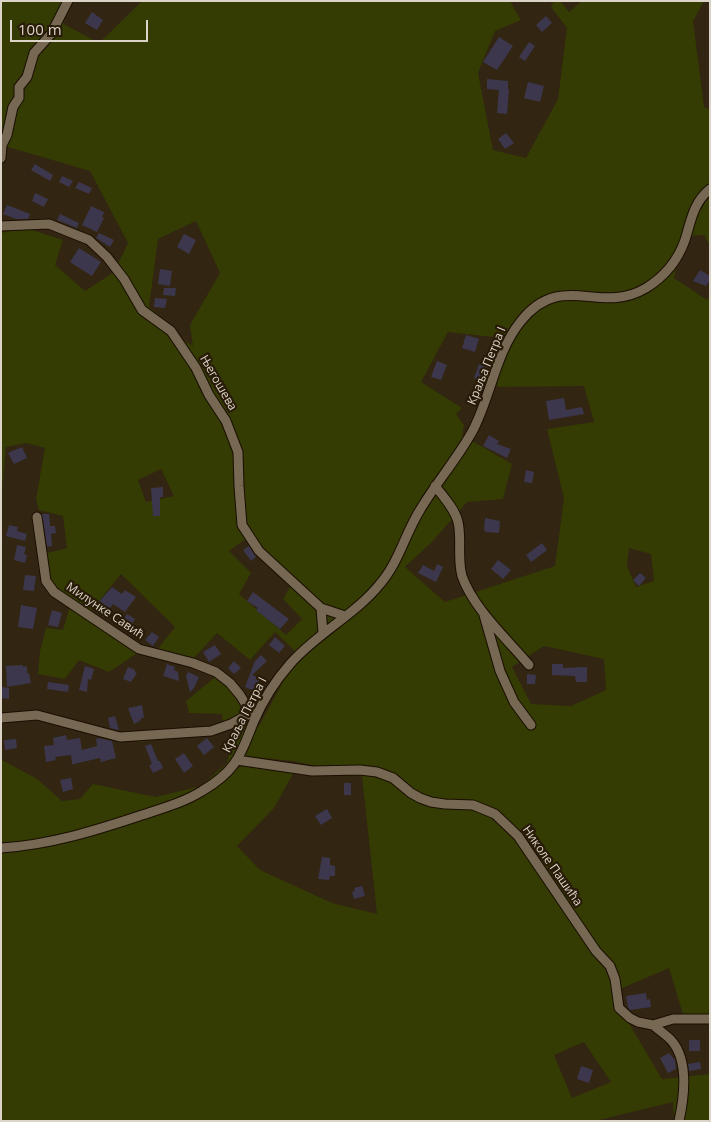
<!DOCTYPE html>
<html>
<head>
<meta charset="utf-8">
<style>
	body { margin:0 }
	#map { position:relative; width:711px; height:1122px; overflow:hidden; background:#322512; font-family:"Open Sans",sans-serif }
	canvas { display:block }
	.frame { position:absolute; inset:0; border:2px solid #dcd4c8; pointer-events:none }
	.scale { position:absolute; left:10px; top:20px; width:138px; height:22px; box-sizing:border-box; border:2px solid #dcd4c8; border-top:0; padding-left:6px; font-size:15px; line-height:18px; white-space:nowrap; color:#dcd4c8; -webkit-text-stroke:4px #281b08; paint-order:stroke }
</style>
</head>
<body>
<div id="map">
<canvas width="711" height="1122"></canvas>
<div class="frame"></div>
<div class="scale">100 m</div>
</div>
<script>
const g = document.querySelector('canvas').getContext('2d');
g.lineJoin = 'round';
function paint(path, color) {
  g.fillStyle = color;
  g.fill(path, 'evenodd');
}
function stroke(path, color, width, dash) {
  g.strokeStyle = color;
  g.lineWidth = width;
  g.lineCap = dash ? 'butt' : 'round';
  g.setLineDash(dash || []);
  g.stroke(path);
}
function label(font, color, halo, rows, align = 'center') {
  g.font = font + ' "Open Sans",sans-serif';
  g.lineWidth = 4.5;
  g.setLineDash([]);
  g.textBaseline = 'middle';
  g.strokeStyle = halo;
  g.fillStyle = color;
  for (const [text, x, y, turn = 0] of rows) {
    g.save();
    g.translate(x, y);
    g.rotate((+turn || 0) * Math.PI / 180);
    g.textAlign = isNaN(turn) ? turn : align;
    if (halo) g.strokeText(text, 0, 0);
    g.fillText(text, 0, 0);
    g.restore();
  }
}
const green = new Path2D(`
	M1 1H68L64 24 99 43 142 1H510L521 20 495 31 478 73 493 150 526 158 558 99 567 28 551 7 554 1H560L569 12 582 1H704L693 21 704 107 710 110V246L704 235 691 236 677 264 674 278 707 300 710 296V1015L683 1014 669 968 611 993 662 1079 710 1074V1121H674L673 1102 595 1121H1V743L2 760 37 779 62 801 80 799 93 784 156 797 201 786 227 763 235 728 140 742 121 735 223 724 222 714 189 713 186 701 215 677C229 684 248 695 255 710 257 715 257 722 259 726L301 649 297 653 275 632 250 660 217 633 193 659 157 650 175 627 121 574 90 612 139 652 109 672 79 660 65 679 38 674 40 651 46 628 63 630 70 606 47 588 39 555 67 548 63 516 39 510 36 499 45 448 26 443 6 447 1 500V233L26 228 63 240 55 265 85 291 114 272 128 243 90 171 1 145ZM196 221 220 273 190 325 193 346 181 339 176 329 149 307 158 239ZM448 332 502 338 485 380 500 387 584 386 594 422 547 429 564 498 555 566 445 602 405 567 432 542 467 502 503 499 512 464 462 435 464 425 456 414 462 408 421 382ZM161 469 174 496 146 502 138 480ZM247 538 292 584 283 599 302 619 286 635 239 594 251 573 229 551ZM629 548 651 554 654 581 636 587 627 566ZM544 646 604 659 606 690 571 706 531 704 512 667ZM246 756 293 761 327 768 333 775 362 776 377 914 332 903 260 870 237 846 274 808 294 772 242 766 169 809 162 803 195 791 236 766ZM584 1042 611 1082 572 1098 554 1055Z`);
const building = new Path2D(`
	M92 12 103 20 97 30 85 23Z
	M546 16 552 23 542 32 536 25Z
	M499 37 513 46 497 70 483 62Z
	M529 42 535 46 525 61 519 57Z
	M487 79 508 81V89L509 90 507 114 497 113 499 90 487 89Z
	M528 82 544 86 540 102 524 98Z
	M506 133 514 143 505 149 498 139Z
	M35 164 53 175 50 181 31 170Z
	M62 176 73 181 69 187 59 182Z
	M79 182 92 188 89 194 75 188Z
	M35 193 48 199 44 207 32 201Z
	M7 205 30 214 28 219H16L3 214Z
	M91 206 104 212 102 217 104 218 97 232 82 225Z
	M60 214 79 223 77 228 57 220Z
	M99 233 114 240 110 247 96 238Z
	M184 234 196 240 189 254 177 247Z
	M79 248 101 262 92 276 70 262Z
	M160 269 172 271 170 286 158 284Z
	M700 270 710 276V280L706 286 693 281Z
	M164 288H176L175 296 163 295Z
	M155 298 167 299 165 308 154 307Z
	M466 335 479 339 475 352 462 348Z
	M437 361 447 365 441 380 431 377Z
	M479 364 488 368 483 381 474 378Z
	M564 398 566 410 582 407 584 414 549 420 546 401Z
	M489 435 499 441 497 444 511 449 507 458 483 446Z
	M22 447 27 458 14 464 8 453Z
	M526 470 534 472 532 483 524 482Z
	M163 487V497H160V516H153L151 488Z
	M42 514H49L50 526H55L56 533 51 534 52 546 47 547Z
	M485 518 500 521 499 533 486 532 484 530Z
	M9 525 18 527 17 531 27 534 25 541 6 536Z
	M542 543 547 550 531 562 526 555Z
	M17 545 26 547 24 554 27 555 25 563 14 560Z
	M249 546 256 557 251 561 243 550Z
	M498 560 511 570 503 579 491 569Z
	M437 564 443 567 436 582 418 573 423 565 434 571Z
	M640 573 646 578 639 586 633 580Z
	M25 575 36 576 34 591 23 590Z
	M112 587 122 594 125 590 136 597 125 612 113 604 104 617 98 613 102 608 97 604Z
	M253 592 289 619 280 629 256 610 258 608 247 601Z
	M21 605 37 608 33 629 18 627Z
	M52 610 62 613 58 627 48 625Z
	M127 614 135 619 130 628 121 622Z
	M152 632 159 637 153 646 145 640Z
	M275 637 285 646 279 653 269 645Z
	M215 645 221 654 209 662 203 652Z
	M261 655 267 661 252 675 260 678 255 691 245 687 255 661Z
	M234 661 241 668 234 674 228 668Z
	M167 664 175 667 174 670 178 672 179 681 163 676Z
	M552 664H563V668L587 667V682H576L575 676 552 675Z
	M23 665V667L27 666V673H29L31 683 7 687 6 666Z
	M85 666 94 669 91 680 88 679 87 692 79 690Z
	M128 667 135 670V672L137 673 131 682 123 679Z
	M188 672 199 677 194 688 190 692 186 676Z
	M527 674 536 675 535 684H527Z
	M48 682 69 685 68 692 47 689Z
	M2 687 9 688V699L1 698Z
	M142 705 144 718H141L140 721 134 724 128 708Z
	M115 716 119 730 110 728 108 718Z
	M66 735 67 740 80 738 82 750 97 746 96 739 99 738 112 741 116 758 101 762 100 758 74 764H72L71 755 55 757 56 760 46 762 44 746 54 745 53 738Z
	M207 738 214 747 204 755 197 746Z
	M16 739 17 748 5 750 4 740Z
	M151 744 158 761H160L163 768 153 773 149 765 152 764 145 746Z
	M184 753 193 766 184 773 175 759Z
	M71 778 73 789 63 792 60 780Z
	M344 783H351V795H344Z
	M327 809 332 818 321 825 315 816Z
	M322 857 330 858V865L335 866V876H330L329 880 318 879Z
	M362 886 365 896 354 899 352 892 355 891 354 888Z
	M646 993 647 1000 650 999 651 1007 630 1010 628 1007 626 996Z
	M689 1040H700V1051H689Z
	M669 1053 675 1060 676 1069 668 1073 660 1058Z
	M700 1062 701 1069 689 1071 688 1064Z
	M581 1066 593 1070 589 1083 577 1079Z`);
const minor = new Path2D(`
	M1 158 2 145 7 135 13 107 19 98V87L27 77 34 53 51 34 68 1
	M1 226 49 224 89 240 107 257 124 279 142 310 171 331 196 368 209 395 226 421 238 452 239 486 242 525 259 551 321 608 345 616
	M435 486C443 496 455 509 458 522 462 539 457 558 462 576 473 608 507 639 529 665
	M37 517 46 581 54 592 139 649 193 663 216 672 230 683 240 695 251 713 256 717
	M321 608 323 633
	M484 615 500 671 514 702 531 725
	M1 718 37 715 120 737 211 731 231 724 251 713
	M237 760 312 771 360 770 377 772 393 778 411 793 420 798 431 802 445 804 473 805 495 814 518 836 596 951 610 966 615 979 619 1008 630 1018 638 1022 653 1025 673 1019H710
	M1 848C49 845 94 831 139 816 160 809 183 803 202 791 214 784 226 775 234 764 243 752 248 735 254 721 263 700 275 681 290 664 317 633 355 615 380 584 399 562 405 534 420 510 436 483 457 459 472 432 491 397 495 353 521 321 562 270 599 316 646 288 664 277 678 260 685 240 691 221 693 203 710 189
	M653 1025C659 1030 666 1035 671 1040 689 1060 684 1098 679 1121`);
const streetNames = [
	["Краља Петра I",487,366,-68],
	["Његошева",218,383,60],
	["Милунке Савић",105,611,34],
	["Краља Петра I",245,715,-63],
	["Николе Пашића",552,866,55]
];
paint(green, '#343b03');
paint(building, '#3c374d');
stroke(minor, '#190e00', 11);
stroke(minor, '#776853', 9);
label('12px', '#dcd4c8', '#281b08', streetNames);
</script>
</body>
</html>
